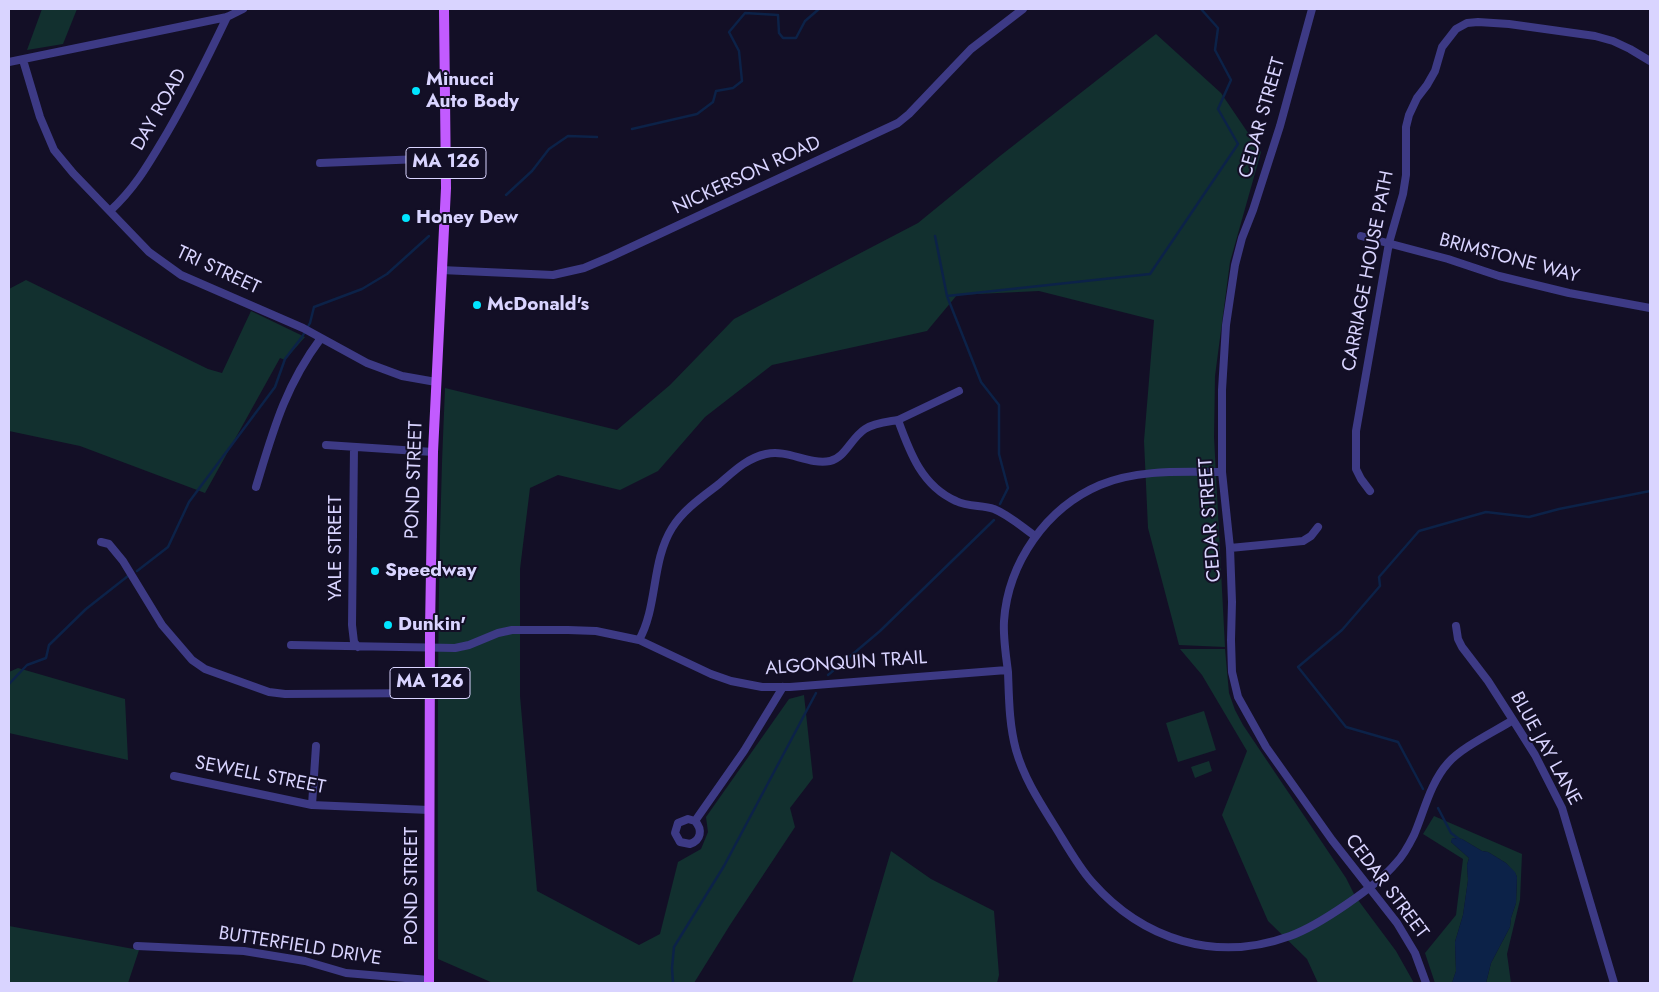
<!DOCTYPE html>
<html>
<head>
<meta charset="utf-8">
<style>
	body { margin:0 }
	#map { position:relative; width:1659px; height:992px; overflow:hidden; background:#130f26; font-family:Jost,sans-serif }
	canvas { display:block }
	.frame { position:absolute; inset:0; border:10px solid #d9d4ff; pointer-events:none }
</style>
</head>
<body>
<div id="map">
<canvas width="1659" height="992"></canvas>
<div class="frame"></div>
</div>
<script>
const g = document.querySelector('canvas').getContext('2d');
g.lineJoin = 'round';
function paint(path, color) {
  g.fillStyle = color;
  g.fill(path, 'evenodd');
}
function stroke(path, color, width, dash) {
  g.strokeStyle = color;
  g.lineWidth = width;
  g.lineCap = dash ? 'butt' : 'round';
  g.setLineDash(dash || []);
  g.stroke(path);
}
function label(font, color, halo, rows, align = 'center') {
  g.font = font + ' Jost,sans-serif';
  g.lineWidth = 4;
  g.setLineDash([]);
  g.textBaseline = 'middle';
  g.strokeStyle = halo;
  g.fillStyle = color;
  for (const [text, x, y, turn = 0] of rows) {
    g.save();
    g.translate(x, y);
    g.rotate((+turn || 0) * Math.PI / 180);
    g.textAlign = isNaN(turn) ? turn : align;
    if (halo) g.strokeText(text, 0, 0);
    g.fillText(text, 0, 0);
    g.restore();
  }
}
const green = new Path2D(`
	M42 9H77L63 44 27 50Z
	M1156 34 1221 93 1261 152 1230 262 1215 376 1214 437 1225 647 1179 645 1148 528 1144 441 1154 320 1039 291 957 295 927 331 772 365 705 417 658 471 620 490 558 475 530 488 520 569V696L537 891 639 945 660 934 678 862 701 849 708 832 706 817 789 699 804 695 813 778 790 808 795 827 730 925 694 983H493L438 959C438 768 436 578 445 388L617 430 670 385 734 319 918 223 1000 156Z
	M26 280 208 369 222 373 251 311 305 337 285 360 280 358 205 493 80 446 9 431V289Z
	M1180 649H1225L1229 693 1235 710 1243 725 1346 878 1355 896 1396 951 1414 983H1318L1307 959 1268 921 1222 815 1247 751 1202 675Z
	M18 668 125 699 128 760 9 733V672Z
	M1204 711 1216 750 1178 762 1166 723Z
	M1209 761 1212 771 1195 778 1191 767Z
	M1434 816 1522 854 1520 900 1507 954 1511 983H1486L1491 963 1510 927 1511 918 1516 903 1517 877 1515 873 1506 863 1488 852 1482 851 1462 839 1453 838 1451 842 1469 858 1467 865 1468 880 1463 915 1455 942 1456 971 1452 983H1435L1425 953 1456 915 1463 859 1423 834Z
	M891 851 931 879 994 911 999 975 997 983H852Z
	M9 926 139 950 128 983H9Z`);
const water = new Path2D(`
	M1452 838 1462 839 1482 851 1488 852 1506 863 1515 872 1517 877 1516 903 1511 918 1510 927 1491 963 1486 983H1452L1456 971 1455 942 1463 915 1468 880 1467 865 1469 858 1451 842Z`);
const stream = new Path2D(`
	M632 129 697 114 713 102 716 91 733 88 742 81 739 51 729 32 745 13 778 15 779 33 783 38H796L805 21 819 9
	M506 195 532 171 549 149 568 136 597 137
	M935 236 947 296 981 382 999 405V454L1008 488 1000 504
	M947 296 1150 274 1238 144 1218 109 1231 80 1215 50 1218 28 1201 9
	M137 571 168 547 189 502 275 387 285 359 302 337 310 323 314 307 362 289 387 274 429 236
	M828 675 880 631 994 520
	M9 684 27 665 46 658 49 645 86 609 128 576
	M1423 789 1398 742 1346 727 1298 667 1342 630 1380 586 1379 577 1419 531 1486 512 1529 517 1559 509 1650 491
	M1438 808 1451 833 1459 839
	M673 983 672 968 674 947 724 866 816 693`);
const minor = new Path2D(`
	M1312 9 1280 126 1253 210 1242 238 1235 265 1226 325 1222 390V472L1230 548 1232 602 1231 640 1232 672 1238 697 1266 747 1332 840 1397 923 1415 953 1426 983
	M23 60 40 117 54 150 73 173 149 252 181 275 303 328 367 363 402 376 436 382
	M9 62 227 17 243 9
	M320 163 446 158
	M110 211C136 187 149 163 167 133 189 95 208 57 227 17
	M1361 236 1448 259 1499 276 1569 293 1650 308
	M441 270 553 275 584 268 610 257 898 123 909 114 971 49 1023 9
	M959 391 898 420C910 453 922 486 956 501 968 507 982 505 994 509 1009 515 1022 527 1035 536
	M326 445 433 452
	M354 447 352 625 354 642 358 647
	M1222 472C1182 472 1138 469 1100 485 1046 508 1008 563 1004 621 1003 638 1006 655 1008 672 1009 698 1009 724 1016 750 1024 778 1039 801 1054 825 1066 844 1077 865 1092 882 1143 940 1216 963 1290 936 1318 926 1377 886 1396 863 1404 855 1409 845 1414 835 1424 812 1430 783 1448 763 1462 747 1494 732 1513 720
	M256 487C273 431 285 386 321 338
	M1370 491 1361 479 1356 469V431L1389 243 1403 194 1406 175V127L1409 115 1417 98 1427 85 1435 71 1442 47 1456 29 1467 23 1478 22 1509 24 1595 36 1613 41 1630 49 1650 61
	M101 542 109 544 123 561 162 625 192 660 205 669 269 692 285 694 430 693
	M1230 548 1303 541 1311 536 1318 527
	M1456 626 1458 639 1462 647 1488 681 1513 720 1535 755 1562 808 1614 983
	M639 640C658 606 651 562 672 528 683 510 702 497 719 484 733 472 747 458 766 454 788 449 808 465 830 461 845 458 851 438 865 429 874 423 887 422 898 420
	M291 645 455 648 469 645 498 633 512 630H568L596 631 639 640 711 674 731 681 762 687H790L1007 670
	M174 776 312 805 429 810
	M312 805 316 746
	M695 821C703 830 701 840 690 844L680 842 675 833 678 823 688 819 695 821 744 751 783 687
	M137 946 244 951 305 961 346 973 429 980`);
const major = new Path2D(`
	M429 983 430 629 433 452 446 188 444 9`);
const markers = [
	[416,91,5,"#00e5ff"],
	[406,218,5,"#00e5ff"],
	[477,305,5,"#00e5ff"],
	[375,571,5,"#00e5ff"],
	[388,625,5,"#00e5ff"]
];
const shields = [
	[446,163,80],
	[430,683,80]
];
const shieldNames = [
	["MA 126",446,163],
	["MA 126",430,683]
];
const poiNames = [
	["Minucci",426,80],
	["Auto Body",426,102],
	["Honey Dew",416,218],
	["McDonald's",487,305],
	["Speedway",385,571],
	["Dunkin'",398,625]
];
const streetNames = [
	["DAY ROAD",160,110,-60],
	["CEDAR STREET",1263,118,-74],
	["NICKERSON ROAD",747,176,-25],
	["BRIMSTONE WAY",1509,259,15],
	["TRI STREET",218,271,25],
	["CARRIAGE HOUSE PATH",1369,271,-79],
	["POND STREET",415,480,-88],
	["CEDAR STREET",1211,520,-94],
	["YALE STREET",336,548,-90],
	["ALGONQUIN TRAIL",846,664,-4],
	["BLUE JAY LANE",1545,749,61],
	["SEWELL STREET",260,776,11],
	["POND STREET",412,886,-90],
	["CEDAR STREET",1386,887,53],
	["BUTTERFIELD DRIVE",300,947,9]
];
paint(green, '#12302f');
paint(water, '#0c2248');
stroke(stream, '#0c2248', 2.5);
stroke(minor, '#3d3a85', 8);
stroke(major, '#c25bff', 10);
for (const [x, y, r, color] of markers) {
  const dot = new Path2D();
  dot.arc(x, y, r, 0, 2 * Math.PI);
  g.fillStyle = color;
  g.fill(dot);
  stroke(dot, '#130f26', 2);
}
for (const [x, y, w] of shields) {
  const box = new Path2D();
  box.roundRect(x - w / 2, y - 15.5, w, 31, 4);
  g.fillStyle = '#130f26';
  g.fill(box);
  stroke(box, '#d9d4ff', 1);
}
label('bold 18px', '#d9d4ff', null, shieldNames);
label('bold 19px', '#d9d4ff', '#130f26', poiNames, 'left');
label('19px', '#d9d4ff', '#130f26', streetNames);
</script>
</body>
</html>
